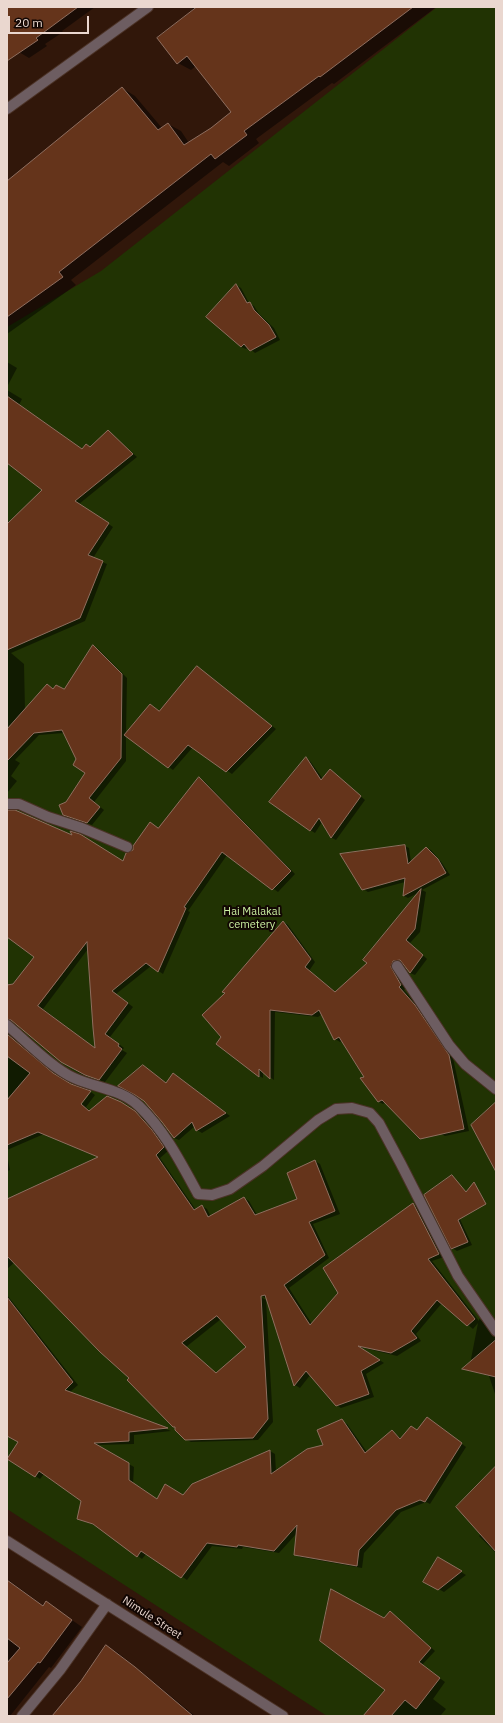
<!DOCTYPE html>
<html>
<head>
<meta charset="utf-8">
<style>
	body { margin:0 }
	#map { position:relative; width:503px; height:1723px; overflow:hidden; background:#31170a; font-family:"IBM Plex Sans",sans-serif }
	canvas { display:block }
	.frame { position:absolute; inset:0; border:8px solid #ead7cf; pointer-events:none }
	.scale { position:absolute; left:8px; top:16px; width:81px; height:18px; box-sizing:border-box; border:2px solid #ead7cf; border-top:0; padding-left:5px; font-size:12px; line-height:14px; white-space:nowrap; color:#ead7cf; -webkit-text-stroke:3px #110603; paint-order:stroke }
</style>
</head>
<body>
<div id="map">
<canvas width="503" height="1723"></canvas>
<div class="frame"></div>
<div class="scale">20 m</div>
</div>
<script>
const g = document.querySelector('canvas').getContext('2d');
g.lineJoin = 'round';
function paint(path, color) {
  g.fillStyle = color;
  g.fill(path, 'evenodd');
}
function stroke(path, color, width, dash) {
  g.strokeStyle = color;
  g.lineWidth = width;
  g.lineCap = dash ? 'butt' : 'round';
  g.setLineDash(dash || []);
  g.stroke(path);
}
function label(font, color, halo, rows, align = 'center') {
  g.font = font + ' "IBM Plex Sans",sans-serif';
  g.lineWidth = 4;
  g.setLineDash([]);
  g.textBaseline = 'middle';
  g.strokeStyle = halo;
  g.fillStyle = color;
  for (const [text, x, y, turn = 0] of rows) {
    g.save();
    g.translate(x, y);
    g.rotate((+turn || 0) * Math.PI / 180);
    g.textAlign = isNaN(turn) ? turn : align;
    if (halo) g.strokeText(text, 0, 0);
    g.fillText(text, 0, 0);
    g.restore();
  }
}
const green = new Path2D(`
	M437 7H496V1716H327L7 1509V327L101 271Z`);
const shadow = new Path2D(`
	M7 7H95L62 31 63 32 45 44 47 46 29 58 19 52 7 35Z
	M194 7 435 8 334 84 332 83 256 139 259 143 229 166 223 162 71 280 76 285 7 334V182L122 88 135 96 162 128 168 124 181 131 189 143 212 128 232 112 196 66 191 70 178 63 194 11 192 9Z
	M236 285 241 288 249 303 254 306 259 314 274 328 280 340 255 353 248 347 246 349 241 347Z
	M7 362 17 368 7 387Z
	M7 390 22 399 19 405 83 450 90 448 108 431 137 457 79 504 113 527 93 558 107 564 85 621 11 653 24 664 25 710 47 685 54 689 64 690 94 646 98 649 127 678 126 735 150 705 159 711 197 667 276 729 232 774 193 747 173 770 126 736V761L94 802 104 810 92 825 64 814 66 803 86 773 64 733 39 735 15 760 20 763 11 776 17 781 7 793V521L10 522 43 490 7 462Z
	M306 758 310 761 323 779 331 770 365 800 336 840 332 838 322 822 315 833 310 830Z
	M199 779 204 781 295 874 278 892 227 855 188 911 190 912 163 974 151 966 116 994 133 1007 110 1037 124 1048 122 1050 127 1053 105 1082 83 1075 61 1062 15 1022 11 1021 7 1025V998L35 957 7 931V811L123 862 134 851 159 829ZM88 949 96 1049 43 1009Z
	M405 846 409 848 411 862 426 848 431 850 442 863 450 875 422 890 426 892 420 932 410 943 427 959 415 975 410 973 403 962 398 963 406 988 404 990 420 1009 453 1058 469 1131 445 1136 386 1102 383 1104 379 1102 342 1041 340 1042 335 1039 322 1014 318 1017 275 1012 274 1080 263 1072V1078L259 1076 217 1044 223 1037 226 993 284 922 288 925 315 962 309 971 336 992 368 963 420 892 408 898 404 896 405 882 368 892 363 889Z
	M7 1032 58 1077 79 1108 91 1092 95 1095 86 1107 90 1111 127 1106 140 1115 157 1134 168 1151 160 1158 196 1210 202 1206 207 1209 211 1217 244 1198 249 1201 257 1215 299 1199 315 1161 320 1164 340 1214 313 1224 329 1258 289 1288 312 1324 339 1293 325 1268 413 1204 418 1207 444 1257 432 1261 479 1321V1319L483 1321 496 1338V1397L489 1376 463 1369 474 1360 471 1359 478 1323 473 1329 442 1303 416 1334 421 1341 397 1356 360 1347 384 1363 366 1374 374 1397 341 1408 336 1405 311 1374 300 1388 295 1385 266 1295 265 1298 257 1293 256 1294 266 1300 273 1422 258 1440 191 1442 185 1439 131 1377 15 1262 7 1269V1200L99 1157 44 1134 7 1150ZM221 1319 248 1347 217 1374 186 1347Z
	M147 1069 167 1083 178 1077 230 1116 202 1133 197 1130 195 1126 179 1140 174 1138Z
	M7 1155 10 1170 7 1171Z
	M445 1187 472 1245 457 1251 452 1248Z
	M7 1295 78 1385 70 1392 171 1431 134 1435V1444L96 1445 134 1467 133 1484 158 1500 183 1496 270 1451 275 1454 276 1472 324 1445 341 1421 347 1424 367 1452 392 1431 402 1439 432 1421 466 1447 430 1504 426 1502 401 1512 364 1553 362 1568 300 1557 295 1554 297 1533 279 1553 243 1547 242 1549 212 1546 187 1580 147 1553 142 1559 97 1526 78 1519 83 1501 44 1474 40 1479 9 1459 20 1442 7 1434Z
	M496 1467V1553L479 1536 481 1534Z
	M438 1558 466 1575 444 1592 424 1581Z
	M7 1579 44 1606 56 1609 82 1627 51 1668 49 1667 10 1716H7Z
	M391 1612 435 1651 422 1665 445 1682 433 1699 446 1709 441 1715 443 1716H373L387 1690 384 1619Z
	M106 1646 117 1652 195 1716H54L82 1681Z`);
const building = new Path2D(`
	M7 7H78L36 38 38 40 7 61Z
	M197 7H413L320 77 319 76 244 131 247 135 215 159 211 154 59 272 63 277 7 317V181L122 87 158 130 168 123 184 145 211 128 231 112 187 56 177 64 157 38Z
	M236 284 247 303 250 302 254 310 269 325 276 337 250 351 244 344 241 347 206 317Z
	M7 396 82 449 86 444 90 447 108 430 133 454 75 501 109 523 88 555 103 561 80 618 7 650V524L42 490 7 463Z
	M93 645 122 674 121 758 89 798 100 807 87 823 63 815 59 805 66 802 85 773 73 765 76 759 62 730 34 733 7 761V729L47 684 53 689 56 685 64 689Z
	M197 666 272 726 226 772 188 745 168 768 124 735 150 704 159 711Z
	M306 757 321 780 330 769 361 796 331 838 319 818 310 831 269 802Z
	M199 777 291 871 272 890 222 852 184 907 186 908 158 972 146 963 112 991 128 1003 105 1034 119 1044 118 1046 122 1049 99 1080 85 1075 61 1062 11 1020 7 1019V985L13 984 34 957 7 937V810H15L72 835 70 831 80 834 123 861 126 853 133 850V846L150 822 158 828ZM87 942 93 1028 95 1048 38 1006Z
	M405 845 408 864 426 847 438 859 446 873 403 896 405 878 362 890 340 854Z
	M421 889 415 929 406 940 423 955 410 973 400 960 393 961 391 967 401 985 399 987 415 1005 449 1055 464 1129 420 1139 382 1100 378 1102 360 1078 364 1077 339 1037 334 1040 319 1010 312 1015 270 1010V1079L259 1069V1077L216 1044 221 1037 202 1015 225 993 222 992 283 921 311 959 305 967 335 992 367 963 363 960Z
	M7 1034 53 1073 71 1084 91 1091 81 1104 89 1111 107 1096 121 1102 135 1111 152 1130 164 1147 156 1155 194 1210 202 1205 208 1217 244 1197 255 1215 297 1199 287 1173 315 1160 335 1211 309 1222 325 1255 284 1285 310 1325 338 1293 323 1268 413 1203 439 1254 428 1259 475 1319 467 1326 437 1300 411 1331 417 1338 391 1353 358 1346 380 1360 361 1371 369 1394 336 1406 306 1371 294 1386 265 1295 261 1296 268 1419 253 1438 185 1440 175 1430V1427H173L127 1380 129 1378 100 1352 7 1256V1199L98 1157 38 1132 7 1145V1100L30 1073 7 1056ZM217 1316 246 1347 216 1373 182 1343Z
	M143 1065 166 1083 173 1073 226 1113 196 1131 192 1122 174 1138 162 1122 144 1101 135 1095 118 1086Z
	M496 1102V1172L471 1125Z
	M452 1175 466 1192 474 1182 486 1204 458 1220 468 1242 451 1249 424 1195Z
	M7 1297 73 1382 65 1390 168 1428 129 1432V1441L94 1443 129 1463V1480L157 1499 165 1484 183 1495 192 1484 270 1450 271 1474 307 1449 323 1445 317 1430 342 1419 365 1453 392 1430 400 1439 411 1426 417 1430 427 1417 462 1443 425 1502 420 1500 396 1510 359 1550 357 1566 294 1555 297 1525 274 1551 238 1545 237 1547 207 1543 181 1578 141 1551 137 1557 93 1524 77 1519 81 1501 39 1471 35 1477 7 1459 18 1442 7 1436Z
	M496 1340V1377L462 1369Z
	M496 1466V1552L456 1507Z
	M438 1557 462 1571 438 1590 423 1582Z
	M7 1580 43 1606 46 1601 72 1620 40 1663 38 1662 7 1699V1663L20 1648 7 1638Z
	M331 1589 384 1618 390 1611 431 1648 419 1662 440 1678 416 1709 405 1700 391 1716H363L385 1690 320 1641Z
	M106 1645 135 1667 193 1716H52L81 1681Z`);
const minor = new Path2D(`
	M7 109 148 7
	M7 804H19L48 817 82 828 127 847
	M397 966 449 1045 465 1064 496 1089
	M7 1025C26 1041 52 1068 74 1078 96 1088 121 1089 139 1106 165 1131 181 1163 198 1194L212 1195 230 1189 263 1166 318 1120 336 1109 352 1108 370 1113 379 1123 401 1164 458 1276 496 1331
	M7 1541 283 1716
	M22 1716 60 1670 107 1604`);
const parkNames = [
	["Hai Malakal",252,912],
	["cemetery",252,925]
];
const streetNames = [
	["Nimule Street",152,1618,33]
];
paint(green, '#213303');
paint(shadow, '#0007');
paint(building, '#65341b');
stroke(building, '#8e6e5f', 1);
stroke(minor, '#4b3226', 12);
stroke(minor, '#6d5d61', 10);
label('11px', '#cbf0a1', '#110603', parkNames);
label('11px', '#ead7cf', '#110603', streetNames);
</script>
</body>
</html>
